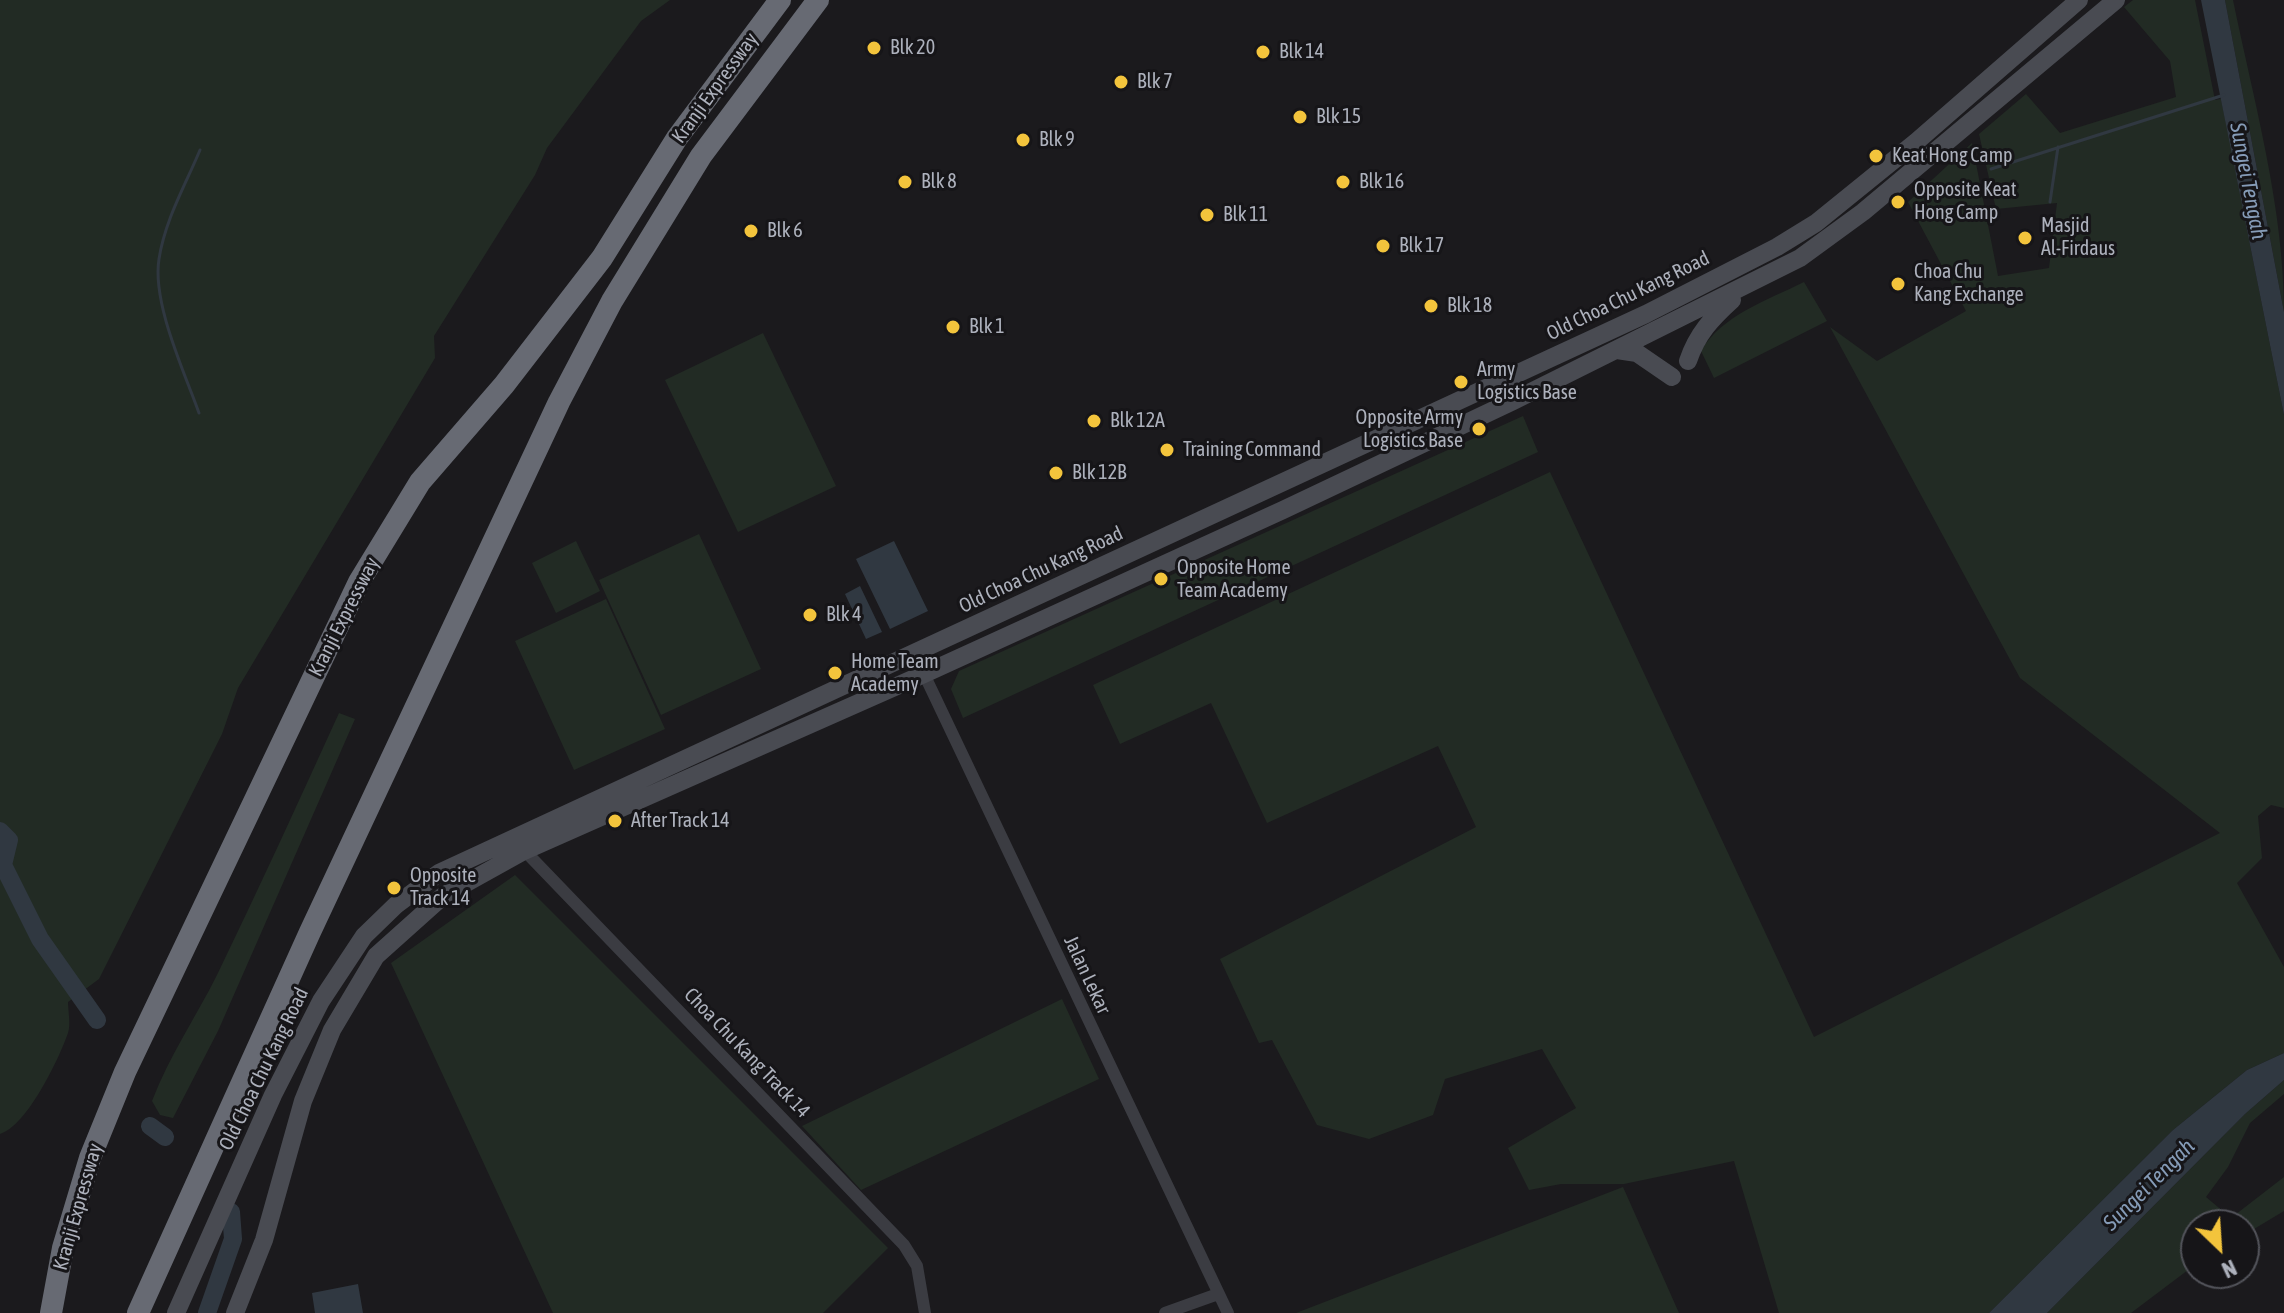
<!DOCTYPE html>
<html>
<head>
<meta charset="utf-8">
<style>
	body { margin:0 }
	#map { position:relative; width:2284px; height:1313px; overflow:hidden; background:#1b1a1d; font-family:"Asap Condensed",sans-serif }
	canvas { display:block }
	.north { position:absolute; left:2180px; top:1209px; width:80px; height:80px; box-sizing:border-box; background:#161518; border:2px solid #52535a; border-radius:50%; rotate:155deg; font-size:22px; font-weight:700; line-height:32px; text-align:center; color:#adb1bc }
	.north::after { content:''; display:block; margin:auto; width:28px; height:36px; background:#f3c43c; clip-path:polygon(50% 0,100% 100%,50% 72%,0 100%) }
</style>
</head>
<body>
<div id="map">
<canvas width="2284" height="1313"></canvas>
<div class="north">N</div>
</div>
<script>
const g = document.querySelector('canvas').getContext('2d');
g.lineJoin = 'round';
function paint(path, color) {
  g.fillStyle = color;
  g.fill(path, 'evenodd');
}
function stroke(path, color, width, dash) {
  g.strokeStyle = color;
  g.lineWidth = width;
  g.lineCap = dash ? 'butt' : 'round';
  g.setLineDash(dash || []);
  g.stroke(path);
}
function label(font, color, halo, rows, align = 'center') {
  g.font = font + ' "Asap Condensed",sans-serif';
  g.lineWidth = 6;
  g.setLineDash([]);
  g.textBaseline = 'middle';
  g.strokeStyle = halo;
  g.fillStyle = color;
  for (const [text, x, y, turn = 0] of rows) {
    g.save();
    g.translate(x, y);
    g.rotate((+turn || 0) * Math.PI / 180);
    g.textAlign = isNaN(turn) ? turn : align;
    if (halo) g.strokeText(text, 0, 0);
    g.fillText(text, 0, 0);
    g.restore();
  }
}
const green = new Path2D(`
	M0 0H670L641 21 547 148 535 175 434 336 435 358 238 688 222 734 99 979 68 1002C68 1011 71 1024 68 1033 59 1059 27 1126 0 1134Z
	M2133 0H2195L2215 100 2221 99 2284 415V808L2271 805 2258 816 2262 858 2237 883 2284 967V1053L2247 1070 2173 1130 1989 1313H1779L1734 1161 1624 1184H1561L1529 1190 1508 1148 1576 1108 1542 1049 1445 1079 1433 1115 1369 1139 1317 1125 1272 1040 1259 1043 1220 959 1476 827 1438 746 1267 823 1211 703 1120 744 1093 685 1550 472 1814 1037 2220 833 2020 678 1830 327 1877 361 1966 311 1908 202 1972 143 1998 276 2049 268 2057 203 1996 209 1979 134 2026 94 2060 133 2176 97 2170 61 2124 7Z
	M2225 0H2233C2254 102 2284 208 2284 312Z
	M1804 282 1827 321 1714 378 1701 351C1722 315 1768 300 1804 282Z
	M763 333 836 486 738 532 665 380Z
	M1523 416 1538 452 963 718 951 689 959 671Z
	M699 534 761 669 661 715 599 580Z
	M576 541 600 591 556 613 532 563Z
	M606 599 665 729 574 770 515 641Z
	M339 713 355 719 218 1031 173 1118 160 1115 152 1101C169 1056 196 1017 217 975 259 888 299 801 339 713Z
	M515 875 888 1248 823 1313H553L391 963Z
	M1062 999 1099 1079 861 1190 802 1126Z
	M2284 1080V1094L2250 1123 2228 1167 2206 1197 2231 1218 2284 1177V1211L2244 1235V1225H2196V1264L2131 1313H2047L2245 1114Z
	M1623 1187 1679 1313H1296Z`);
const water = new Path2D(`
	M2201 0H2225L2284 312V415Z
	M894 541 928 611 890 629 856 559Z
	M860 586 882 632 866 639 845 594Z
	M2284 1053V1080L2245 1114 2047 1313H1989L2173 1130 2247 1070Z
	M358 1284 363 1313H315L312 1293Z`);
const stream = new Path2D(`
	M1991 169 2224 95
	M2050 202 2058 147
	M199 413C184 371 152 303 159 259 165 220 185 186 200 150`);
const river = new Path2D(`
	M0 831 9 840 3 865 40 939 97 1020
	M150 1126 165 1137
	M207 1313 233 1239 231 1212`);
const minor = new Path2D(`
	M914 653 1228 1313
	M522 848 904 1245 917 1266 925 1313
	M1165 1313 1218 1294`);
const secondary = new Path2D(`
	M1617 350 1637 353 1672 377
	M1688 361C1697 334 1712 318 1732 300
	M176 1313 273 1095 321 1001 364 936 396 905 439 873 1646 314 1777 247 1816 223 1916 142 2079 0
	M235 1313 264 1240 303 1101 332 1030 376 956 443 896 524 851 924 674 1283 510 1513 401 1800 258 1863 212 2116 0`);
const motorway = new Path2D(`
	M51 1313 63 1248 90 1158 125 1072 359 582 420 482 504 385 602 258 677 138 780 0
	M138 1313 310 932 559 402 612 301 701 156 818 0`);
const markers = [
	[874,48,8,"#f3c43c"],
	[1263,52,8,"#f3c43c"],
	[1121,82,8,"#f3c43c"],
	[1300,117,8,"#f3c43c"],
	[1023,140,8,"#f3c43c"],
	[1876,156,8,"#f3c43c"],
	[905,182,8,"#f3c43c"],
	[1343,182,8,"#f3c43c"],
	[1898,202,8,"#f3c43c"],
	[1207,215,8,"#f3c43c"],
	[751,231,8,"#f3c43c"],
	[2025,238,8,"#f3c43c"],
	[1383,246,8,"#f3c43c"],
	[1898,284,8,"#f3c43c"],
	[1431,306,8,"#f3c43c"],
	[953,327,8,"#f3c43c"],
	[1461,382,8,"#f3c43c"],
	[1094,421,8,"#f3c43c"],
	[1479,429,8,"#f3c43c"],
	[1167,450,8,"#f3c43c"],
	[1056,473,8,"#f3c43c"],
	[1161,579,8,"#f3c43c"],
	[810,615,8,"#f3c43c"],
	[835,673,8,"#f3c43c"],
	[615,821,8,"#f3c43c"],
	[394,888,8,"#f3c43c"]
];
const poiNames = [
	["Blk 20",890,48],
	["Blk 14",1279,52],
	["Blk 7",1137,82],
	["Blk 15",1316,117],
	["Blk 9",1039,140],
	["Keat Hong Camp",1892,156],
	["Blk 8",921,182],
	["Blk 16",1359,182],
	["Opposite Keat",1914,190],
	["Hong Camp",1914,213],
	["Blk 11",1223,215],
	["Masjid",2041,226],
	["Al-Firdaus",2041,249],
	["Blk 6",767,231],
	["Blk 17",1399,246],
	["Choa Chu",1914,272],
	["Kang Exchange",1914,295],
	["Blk 18",1447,306],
	["Blk 1",969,327],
	["Army",1477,370],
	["Logistics Base",1477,393],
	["Opposite Army",1463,418,"right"],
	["Logistics Base",1463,441,"right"],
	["Blk 12A",1110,421],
	["Training Command",1183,450],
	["Blk 12B",1072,473],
	["Opposite Home",1177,568],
	["Team Academy",1177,591],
	["Blk 4",826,615],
	["Home Team",851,662],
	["Academy",851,685],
	["After Track 14",631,821],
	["Opposite",410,876],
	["Track 14",410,899]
];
const streetNames = [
	["Kranji Expressway",715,88,-54],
	["Old Choa Chu Kang Road",1628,296,-26],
	["Old Choa Chu Kang Road",1041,570,-25],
	["Kranji Expressway",344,617,-63],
	["Jalan Lekar",1087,975,65],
	["Choa Chu Kang Track 14",747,1053,46],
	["Old Choa Chu Kang Road",264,1069,-64],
	["Kranji Expressway",78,1207,-74]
];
const waterNames = [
	["Sungei Tengah",2248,181,79],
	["Sungei Tengah",2149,1185,-45]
];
paint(green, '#222b24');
paint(water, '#303841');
stroke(stream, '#303841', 3);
stroke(river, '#303841', 18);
stroke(minor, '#3b3c42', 12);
stroke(secondary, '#494b52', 18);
stroke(motorway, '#676a73', 22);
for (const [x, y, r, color] of markers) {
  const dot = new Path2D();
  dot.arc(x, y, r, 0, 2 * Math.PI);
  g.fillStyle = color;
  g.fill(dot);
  stroke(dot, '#161518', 3);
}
label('20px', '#adb1bc', '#161518', poiNames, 'left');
label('20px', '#adb1bc', '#161518', streetNames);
label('italic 22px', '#859bb7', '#161518', waterNames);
</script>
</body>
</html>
